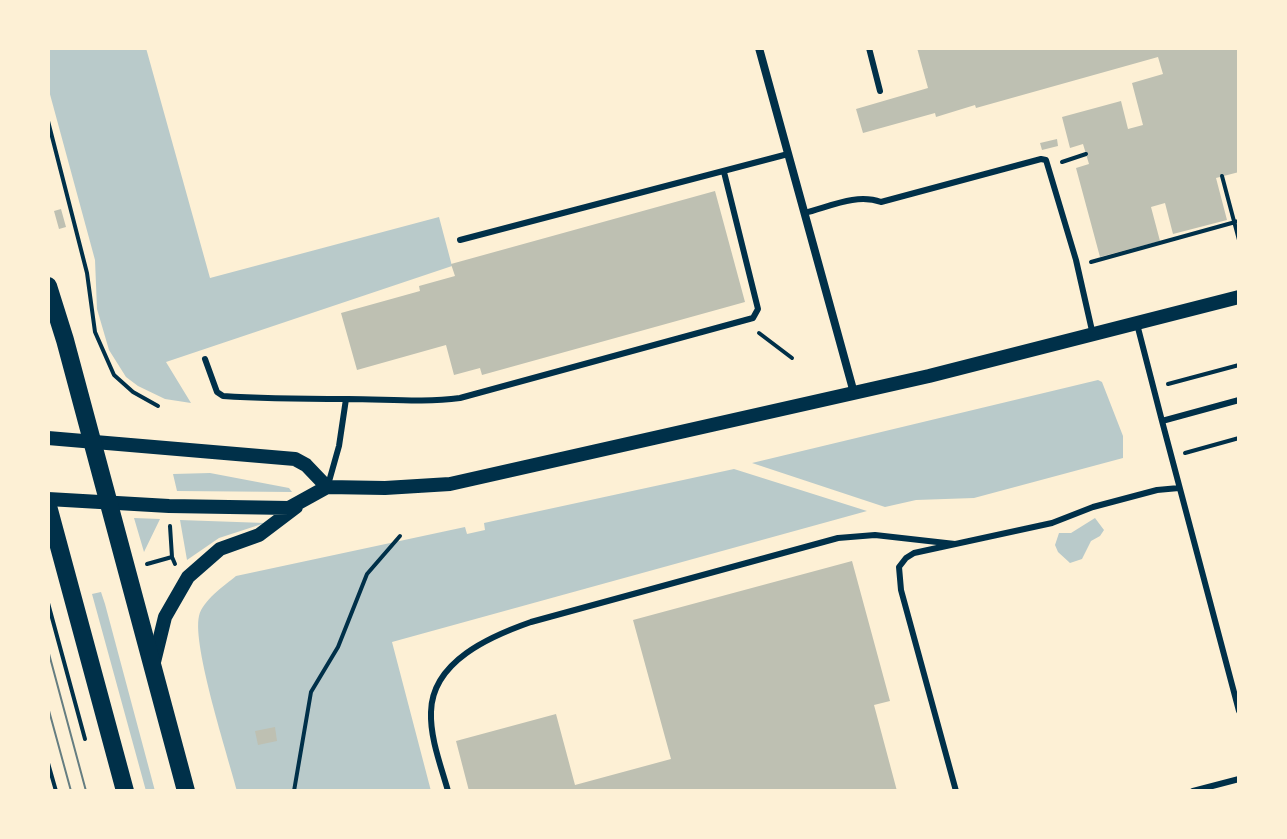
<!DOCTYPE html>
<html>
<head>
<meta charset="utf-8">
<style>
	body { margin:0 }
	#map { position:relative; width:1287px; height:839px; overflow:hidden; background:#fdf0d5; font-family:"Roboto Serif",serif }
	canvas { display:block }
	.frame { position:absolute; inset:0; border:50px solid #fdf0d5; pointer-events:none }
</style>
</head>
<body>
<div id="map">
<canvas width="1287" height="839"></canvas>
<div class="frame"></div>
</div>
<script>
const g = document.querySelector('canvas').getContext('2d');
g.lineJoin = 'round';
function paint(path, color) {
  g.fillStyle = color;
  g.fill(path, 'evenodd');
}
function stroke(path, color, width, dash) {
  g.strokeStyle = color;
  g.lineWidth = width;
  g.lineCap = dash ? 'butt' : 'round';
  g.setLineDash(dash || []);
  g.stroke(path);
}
const green = new Path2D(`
	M48 48H146L210 278 439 217 452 266 166 362 191 403 165 399 138 386 126 377 109 350 97 309 95 260 48 87Z
	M1098 380 1102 382 1123 436V458L974 498 916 500 885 507 752 463Z
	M734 469 867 511 392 642 431 791H237C228 756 192 646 199 616 203 600 224 586 236 576L465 527 467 534 485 530 484 523Z
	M210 473 289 488 292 492 177 491 173 474Z
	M134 518 160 519 144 552Z
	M1095 518 1104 530 1100 536 1091 541 1082 559 1070 563 1058 552 1055 545 1059 533H1071Z
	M180 520 265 523 219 538 187 560Z
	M101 592 105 604 155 791H146L92 594Z`);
const building = new Path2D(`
	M917 48H1239V172L1216 178 1227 220 1173 234 1165 203 1151 207 1160 241 1100 257 1076 168 1089 164 1083 144 1070 148 1062 117 1121 101 1128 129 1143 125 1132 83 1163 74 1158 57 976 108 975 105 936 117 935 113 863 133 856 109 928 88Z
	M1057 139 1058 146 1042 150 1040 143Z
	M715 191 745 302 482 375 480 368 454 375 446 345 357 370 341 313 420 291 419 286 455 276 451 264Z
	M61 209 66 227 59 229 54 211Z
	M852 561 890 701 874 705 897 791H469L456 741 556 714 575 785 671 759 633 620Z
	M275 727 277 741 258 745 255 731Z`);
const path = new Path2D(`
	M48 121 87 273 95 332 114 375 133 392 158 406
	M1062 162 1086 154
	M1222 176 1239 240
	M1091 262 1239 221
	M759 333 792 358
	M1168 384 1239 365
	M1185 453 1239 438
	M170 526 172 557 175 564
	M147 564 172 557
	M48 603 85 739
	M48 763 56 791
	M294 791 311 692 338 647 367 574 400 536`);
const service = new Path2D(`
	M869 48 880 91
	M804 213C829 207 856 193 881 202L1041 159 1046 160 1076 260 1093 335
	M460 240 788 154
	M1137 324 1162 421 1239 400
	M205 359 217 392 223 396C265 399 306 399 348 399 386 399 423 403 460 398L753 318 758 309 724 172
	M1162 421 1239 711
	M328 485 339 446 346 399
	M448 791C441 766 430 738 431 712 432 661 491 636 531 622L838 538 875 535 955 544
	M956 791 901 590 899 567 906 558 914 553 1052 523 1093 507 1157 490 1179 488
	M1193 791 1239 779`);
const minor = new Path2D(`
	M759 48 854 393`);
const tertiary = new Path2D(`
	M48 438 295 459 306 465 327 487
	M48 499 169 506 289 508 327 487 385 488 450 484 929 376 1239 297
	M153 666 165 617 188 577 220 549 259 535 296 507`);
const primary = new Path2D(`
	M48 286 65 340 186 791
	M48 506 125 791`);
const tram = new Path2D(`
	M48 650 86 791
	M48 707 71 791`);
paint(green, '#b9caca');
paint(building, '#bec0b2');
stroke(path, '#003049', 4);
stroke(service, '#003049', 6);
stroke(minor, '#003049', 8);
stroke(tertiary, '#003049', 14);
stroke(primary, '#003049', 18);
stroke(tram, '#657d81', 2);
</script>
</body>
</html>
